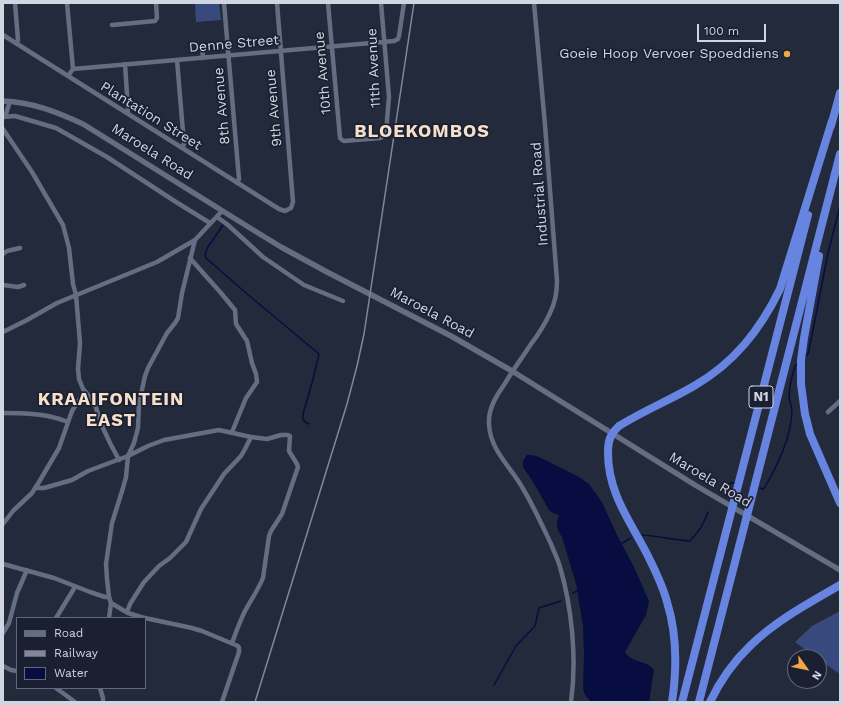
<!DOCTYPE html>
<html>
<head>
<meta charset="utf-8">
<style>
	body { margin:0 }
	#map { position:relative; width:843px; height:705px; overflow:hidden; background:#232a3c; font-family:"Work Sans",sans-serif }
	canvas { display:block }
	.frame { position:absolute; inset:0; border:4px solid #d0d5e1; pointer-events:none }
	.legend { position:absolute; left:16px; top:617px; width:130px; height:72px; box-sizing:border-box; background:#1a2032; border:1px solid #636878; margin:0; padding:5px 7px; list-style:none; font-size:12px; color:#d0d5e1 }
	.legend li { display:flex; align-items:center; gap:8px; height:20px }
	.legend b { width:20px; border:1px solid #636878 }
	.north { position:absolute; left:787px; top:649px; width:40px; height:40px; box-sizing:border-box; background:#1a2032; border:1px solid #636878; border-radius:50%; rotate:123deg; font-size:11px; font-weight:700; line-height:16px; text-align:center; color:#d0d5e1 }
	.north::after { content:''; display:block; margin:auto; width:14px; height:18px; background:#f4a443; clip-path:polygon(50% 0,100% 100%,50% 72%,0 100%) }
	.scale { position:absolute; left:697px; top:24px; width:69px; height:18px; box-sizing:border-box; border:2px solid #d0d5e1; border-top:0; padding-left:5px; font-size:12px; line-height:14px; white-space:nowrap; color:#d0d5e1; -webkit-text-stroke:3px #1a2032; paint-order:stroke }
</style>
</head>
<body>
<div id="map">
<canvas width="843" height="705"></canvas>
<div class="frame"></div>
<ul class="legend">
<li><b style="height:5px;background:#656d82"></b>Road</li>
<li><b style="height:5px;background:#828896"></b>Railway</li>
<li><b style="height:11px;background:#070d40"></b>Water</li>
</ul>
<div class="north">N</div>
<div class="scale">100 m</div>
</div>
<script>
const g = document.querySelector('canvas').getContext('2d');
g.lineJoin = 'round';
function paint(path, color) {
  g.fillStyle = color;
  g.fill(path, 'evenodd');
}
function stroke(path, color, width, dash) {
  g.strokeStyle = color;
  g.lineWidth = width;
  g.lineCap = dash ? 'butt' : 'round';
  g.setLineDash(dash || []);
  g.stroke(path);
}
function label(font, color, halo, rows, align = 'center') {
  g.font = font + ' "Work Sans",sans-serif';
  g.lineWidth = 3.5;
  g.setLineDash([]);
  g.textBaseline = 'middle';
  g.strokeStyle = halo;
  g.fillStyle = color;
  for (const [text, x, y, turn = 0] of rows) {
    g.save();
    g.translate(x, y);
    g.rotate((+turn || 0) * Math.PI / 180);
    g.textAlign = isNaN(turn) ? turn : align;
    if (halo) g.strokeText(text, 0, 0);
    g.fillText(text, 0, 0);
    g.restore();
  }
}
const green = new Path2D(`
	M195 3H219L221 20 196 22Z
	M840 611V674L819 660V657H815L795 642 812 626Z`);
const water = new Path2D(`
	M527 455H532L539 457 579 477 589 484 602 502 616 533 634 567 649 601 646 615 625 652C632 664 646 659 654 670L649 702H591L585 695 583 689 584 654 583 626 576 584 562 537C557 531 555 522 559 516L557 514 553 513 549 510 533 482 523 467V461Z`);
const stream = new Path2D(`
	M223 225 208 247 205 254 206 258 246 293 319 354 312 383 303 414V419L305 422 309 424
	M805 357 808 354 809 350 828 253 840 206
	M727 485 731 483H735
	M760 488 763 489 765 487C778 464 791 438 792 411 792 406 789 401 789 396 789 386 792 376 795 366L798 363
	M642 535C658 536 674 540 690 541 699 532 704 524 708 512
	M622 543 631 538
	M573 593 577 591
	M494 685 516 646 535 626 539 608 561 601`);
const minor = new Path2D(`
	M15 3 18 40 16 43
	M67 3 73 69 68 76
	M224 3 239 179 237 183
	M328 3 340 138 342 140 344 141 380 138 384 136 386 132 389 97 381 3
	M534 3 545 125 557 281C557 292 555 303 550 313 545 324 538 335 531 344 522 358 512 371 504 385 496 396 488 409 489 424 490 450 510 466 522 487 533 505 542 525 551 544 554 552 558 559 560 567 572 608 577 659 571 702
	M112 25 155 21 157 18 156 3
	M3 35 279 209 285 211 291 208 293 202 277 3
	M202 45 203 58
	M177 60 184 144 182 148
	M125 64 128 110 127 113
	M73 69 394 41 398 39 399 36 404 3
	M3 117 15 116 56 128 107 157 176 202 210 223
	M5 117 10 101
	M3 129 32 172 63 225 69 248 73 284 76 295 80 343 78 369 79 379 83 389 94 402 103 428 110 443 119 460
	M217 217 228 225 263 257 304 285 343 301
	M3 254 7 251 20 248
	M190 258 204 274 221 293 235 310 236 324 247 341 252 363 256 374 257 382 246 398 232 432
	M3 285 18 287 24 285
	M3 332 27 320 57 303 157 262 195 240 222 211
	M828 412 840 401
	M3 413C19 413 36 413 52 417 57 418 63 420 68 422
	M35 488H44L72 480 88 471 128 456 148 446 164 440 219 430 251 437 267 439 281 435H288L290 436 289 451 297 464 298 467 282 514 271 531 269 536 263 578C258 590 251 600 245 611 240 621 236 632 232 643
	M3 524 13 511 32 493 39 482 59 448 72 411 79 400 87 394
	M3 564 54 578 90 592 105 597H109
	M111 603 128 613 144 618
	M127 612 130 604 144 582 159 566 170 558 186 542 201 509 224 474 241 456 245 449 251 437
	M56 618 75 587
	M109 618 111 603 109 597 107 579 106 564 112 523 123 488 126 477 128 456 134 443 138 428 139 404 145 376 148 368 167 333 175 323 178 318 182 293 195 240
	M145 618 192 628 202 631 238 646 239 648V652L222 702
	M3 633 9 623 17 593 27 570
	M3 666 11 670 17 671
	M56 688 75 702
	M100 688 103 698V702`);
const tertiary = new Path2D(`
	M3 101C32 102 57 112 83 124L250 228 281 247 327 272 451 336 512 371 695 485 840 570`);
const motorway = new Path2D(`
	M831 126 840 93
	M819 256 804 338 801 360V384L805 414 810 434 840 503
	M672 702C677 669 677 634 667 602 663 586 655 570 647 554 630 521 608 493 608 453 608 447 608 439 613 433 614 431 617 428 619 426 643 411 670 400 694 386 734 363 760 330 780 289L832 121
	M682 702 808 215
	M699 702 840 154
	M710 702C720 681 734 661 751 645 777 620 809 603 840 585`);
const rail = new Path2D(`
	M255 702 347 404 357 366 364 334 414 3`);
const markers = [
	[787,54,4,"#f4a443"]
];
const shields = [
	[761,397,24]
];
const shieldNames = [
	["N1",761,397]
];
const streetNames = [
	["Denne Street",234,44,-5],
	["11th Avenue",374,68,-93],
	["10th Avenue",323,73,-95],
	["8th Avenue",222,106,-95],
	["9th Avenue",274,108,-95],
	["Plantation Street",151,116,32],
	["Maroela Road",152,152,32],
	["Industrial Road",540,194,-94],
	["Maroela Road",432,313,28],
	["Maroela Road",710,480,31]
];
const poiNames = [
	["Goeie Hoop Vervoer Spoeddiens",779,54]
];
const districtNames = [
	["BLOEKOMBOS",422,132],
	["KRAAIFONTEIN",111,400],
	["EAST",111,421]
];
paint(green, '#38497e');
paint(water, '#070d40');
stroke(stream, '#070d40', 1.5);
stroke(minor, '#656d82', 4.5);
stroke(tertiary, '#656d82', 5.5);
stroke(motorway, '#6784e0', 8);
stroke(rail, '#828896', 1.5);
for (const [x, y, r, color] of markers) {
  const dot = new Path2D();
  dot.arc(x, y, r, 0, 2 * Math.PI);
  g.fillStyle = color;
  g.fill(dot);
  stroke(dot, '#1a2032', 1.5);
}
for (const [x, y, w] of shields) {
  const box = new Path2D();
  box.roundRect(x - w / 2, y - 11, w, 22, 3);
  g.fillStyle = '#1a2032';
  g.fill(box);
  stroke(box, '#d0d5e1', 1);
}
label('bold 13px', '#d0d5e1', null, shieldNames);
label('14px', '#d0d5e1', '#1a2032', streetNames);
label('14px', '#d0d5e1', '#1a2032', poiNames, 'right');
g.letterSpacing = '1px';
label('bold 18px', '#f7e0c9', '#1a2032', districtNames);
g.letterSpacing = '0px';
</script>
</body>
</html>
